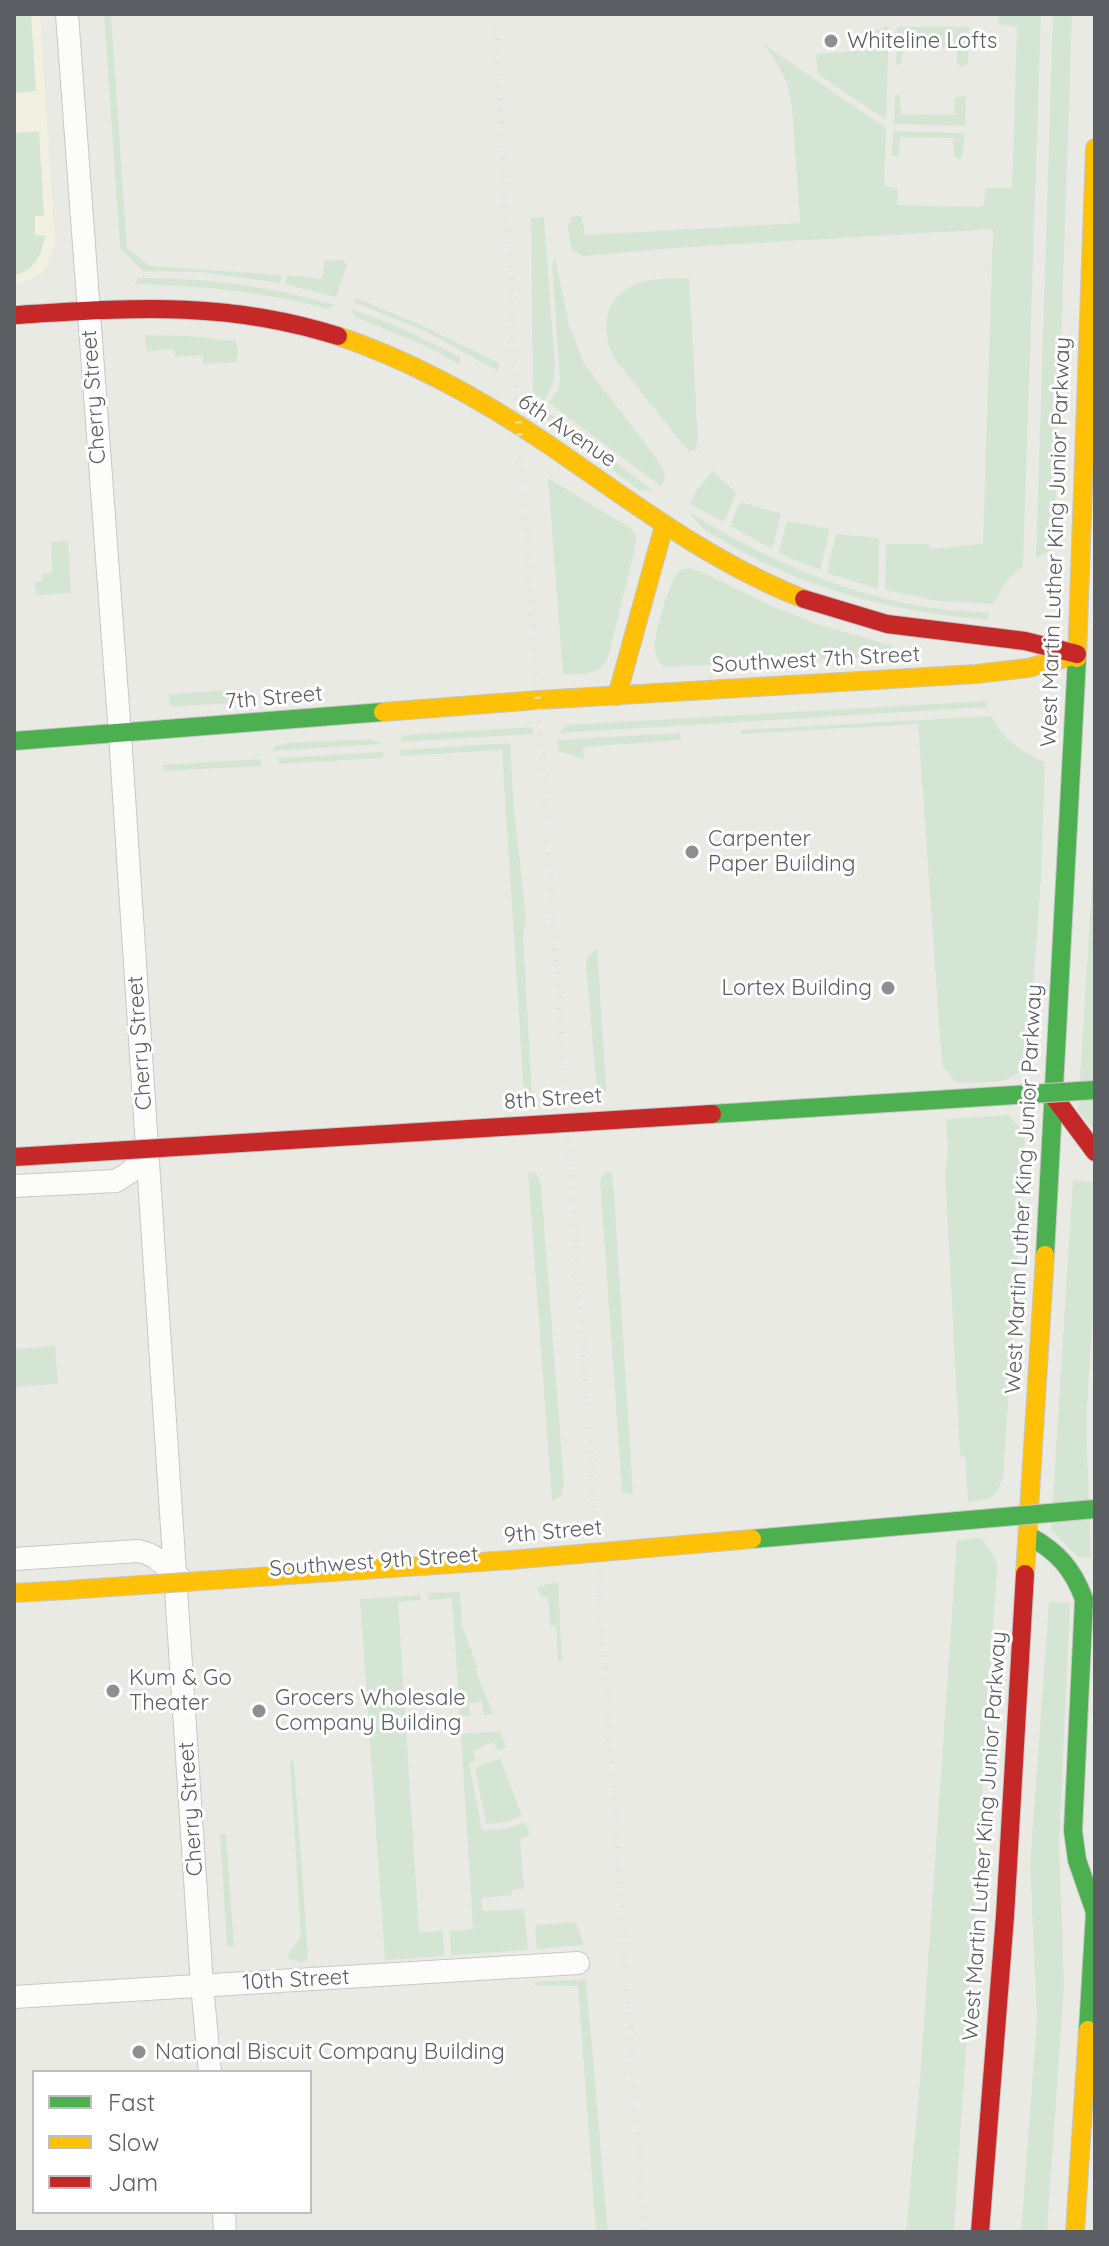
<!DOCTYPE html>
<html>
<head>
<meta charset="utf-8">
<style>
	body { margin:0 }
	#map { position:relative; width:1109px; height:2246px; overflow:hidden; background:#eaeae5; font-family:Quicksand,sans-serif }
	canvas { display:block }
	.frame { position:absolute; inset:0; border:16px solid #5b5e62; pointer-events:none }
	.legend { position:absolute; left:32px; top:2070px; width:280px; height:144px; box-sizing:border-box; background:#fff; border:2px solid #bdbfc0; margin:0; padding:10px 14px; list-style:none; font-size:24px; color:#5b5e62 }
	.legend li { display:flex; align-items:center; gap:16px; height:40px }
	.legend b { width:40px; border:2px solid #bdbfc0 }
</style>
</head>
<body>
<div id="map">
<canvas width="1109" height="2246"></canvas>
<div class="frame"></div>
<ul class="legend">
<li><b style="height:10px;background:#4caf50"></b>Fast</li>
<li><b style="height:10px;background:#ffc107"></b>Slow</li>
<li><b style="height:10px;background:#c62828"></b>Jam</li>
</ul>
</div>
<script>
const g = document.querySelector('canvas').getContext('2d');
g.lineJoin = 'round';
function paint(path, color) {
  g.fillStyle = color;
  g.fill(path, 'evenodd');
}
function stroke(path, color, width, dash) {
  g.strokeStyle = color;
  g.lineWidth = width;
  g.lineCap = dash ? 'butt' : 'round';
  g.setLineDash(dash || []);
  g.stroke(path);
}
function label(font, color, halo, rows, align = 'center') {
  g.font = font + ' Quicksand,sans-serif';
  g.lineWidth = 6;
  g.setLineDash([]);
  g.textBaseline = 'middle';
  g.strokeStyle = halo;
  g.fillStyle = color;
  for (const [text, x, y, turn = 0] of rows) {
    g.save();
    g.translate(x, y);
    g.rotate((+turn || 0) * Math.PI / 180);
    g.textAlign = isNaN(turn) ? turn : align;
    if (halo) g.strokeText(text, 0, 0);
    g.fillText(text, 0, 0);
    g.restore();
  }
}
const commercial = new Path2D(`
	M14 14H40L55 243 48 263 41 273 26 282 14 284Z`);
const green = new Path2D(`
	M14 14H31L36 91 14 93Z
	M104 14H111L127 248 150 266 282 275 280 283 200 272 143 271 120 248Z
	M999 14H1041L1023 566 1007 580 993 604 939 601 885 590 886 544H929L930 549 983 544 993 229 687 247 583 256 571 249 568 226 571 218 577 215 582 217 585 235 800 223 792 107 787 82 775 60 762 43 886 128 884 185 898 189 897 205 983 207 986 188H1012L1017 27 1002 25 998 21Z
	M1053 14H1072L1054 549 1036 558Z
	M884 27H889L886 120 818 74 816 54 871 50 870 31 884 30Z
	M897 27H969L968 63 963 67 957 64V48L903 46 902 63 896 66Z
	M895 94 900 95 901 114 954 115 955 98 964 96 966 98 965 126 894 124Z
	M39 131 44 216H35V235L45 236C42 254 34 272 14 275V133Z
	M893 131 965 133 962 158 958 159 954 156 953 138 900 137 899 155 892 157Z
	M544 217 555 370 553 385 544 401 533 392 531 218Z
	M555 258 569 325 585 365 657 459 665 474 662 487 549 403 559 388 560 379 552 264Z
	M342 260 347 264 336 297 285 284 287 275 323 279 324 261Z
	M138 278C207 277 270 287 336 305L327 309C264 291 200 286 135 284Z
	M689 278 698 441 696 445 698 448 689 452 615 359C601 333 602 298 634 285 650 277 672 279 689 278Z
	M356 298 421 325 499 363 498 371 427 332 354 302Z
	M351 309 399 327 460 357V365L426 346 355 317Z
	M145 335 187 336 235 341 238 350 237 362 203 364V355L175 357 174 349 147 351Z
	M533 400 541 407 654 491 639 490 533 409Z
	M713 471 736 493 724 522 690 504 696 491Z
	M548 478 630 528 636 535 635 548 607 661C593 677 582 674 563 674Z
	M740 502 781 514 772 549 730 526Z
	M691 513C768 561 850 597 941 609 957 611 974 611 990 613L988 620C899 612 812 592 734 547 718 537 699 530 691 513Z
	M787 521 830 529 820 570 779 553Z
	M836 534 879 538 878 589 827 573Z
	M68 541 71 593 36 595 35 582H43L42 574 52 573 51 542Z
	M689 568 700 571 767 604 817 624 893 646V653L888 656 664 667C659 661 656 658 655 650 653 634 669 585 678 571Z
	M242 689 243 702 171 707 169 694Z
	M986 701 988 707 559 733 566 725Z
	M991 716C1004 740 1021 752 1045 762L1041 878 1028 1059C1019 1088 981 1081 956 1083L942 1065 918 724 741 734V730Z
	M532 727 533 734 400 742 403 735Z
	M680 733 681 740 583 747 584 759 559 751 557 740Z
	M370 739 383 744 272 751 275 747 286 743Z
	M510 743 514 810 526 918 523 935 532 1095H524L502 750 401 756 400 750Z
	M383 752V758L279 764 278 758Z
	M260 759 261 766 163 771V765Z
	M1095 834V1130L1078 1111Z
	M597 948 606 1084 607 1091 597 1092 586 965 588 956Z
	M1008 1115 1019 1126 1025 1142 1003 1478C994 1500 990 1500 968 1502L965 1456 960 1455 945 1173 948 1150 946 1119Z
	M612 1171 614 1192 633 1495 622 1492 600 1180 604 1174Z
	M528 1172 536 1173 541 1186 564 1483 561 1496 552 1501Z
	M1073 1180 1095 1182V1283L1086 1420 1091 1558 1078 1557 1051 1530Z
	M55 1346 58 1384 14 1387V1349Z
	M981 1538 996 1558 997 1568 954 2232H906L920 2079 957 1540Z
	M558 1582 562 1661 558 1662 556 1626H550L548 1597H542L537 1590V1587Z
	M460 1592 462 1626 478 1668 475 1669 493 1714 484 1715 482 1702 469 1703 470 1716H460L452 1598 429 1600 428 1593Z
	M420 1595 421 1600 398 1602 419 1932 443 1931 444 1956 385 1960 360 1599Z
	M1049 1602 1070 1603 1059 1847 1064 1985 1047 2232H1021L1037 2019 1030 1865Z
	M500 1731 506 1747 498 1751 494 1742 473 1751 476 1760 469 1763 482 1830 506 1829 525 1822 530 1835 520 1839 524 1889 512 1890V1895L482 1898V1911L524 1909 528 1950 451 1955 450 1931 473 1929 461 1734Z
	M500 1758 522 1816 506 1822 486 1824 475 1768Z
	M290 1761 294 1762 308 1955 306 1960 301 1963 289 1959 288 1954 301 1937Z
	M220 1834H226L234 1947 227 1946Z
	M576 1922 584 1945 537 1949 535 1925Z
	M586 1979 608 2232H596L578 1986 533 1985 534 1982Z`);
const street = new Path2D(`
	M67 14 120 735 202 1985 210 2072
	M14 1186 116 1181 130 1172 148 1152
	M14 1559 138 1551C156 1554 164 1565 176 1577H179
	M14 1997 578 1963
	M224 2212 225 2232`);
const fast = new Path2D(`
	M14 741 383 712
	M1045 1255 1077 658
	M1029 1536C1057 1551 1073 1569 1084 1599L1073 1831 1077 1860 1095 1912 1088 2030`);
const slow = new Path2D(`
	M338 336C413 361 484 401 549 445 632 502 710 562 804 599
	M1077 658 1095 148
	M617 696 664 526
	M383 712 538 700 976 674 1028 668 1076 655
	M1025 1574 1045 1255
	M14 1593 67 1590
	M1075 2232 1088 2030`);
const jam = new Path2D(`
	M14 315C131 308 224 300 338 336
	M804 599 887 624 1025 641 1077 654
	M1054 1097 1095 1152
	M980 2232 1005 1916 1025 1574`);
const rail = new Path2D(`
	M497 14 498 76 516 386 644 2232`);
const fastBridge = new Path2D(`
	M712 1114 1095 1090
	M752 1539 1095 1509`);
const slowBridge = new Path2D(`
	M67 1590 510 1560 752 1539`);
const jamBridge = new Path2D(`
	M14 1157 712 1114`);
const markers = [
	[831,41,8,"#8d8f90"],
	[692,852,8,"#8d8f90"],
	[888,988,8,"#8d8f90"],
	[113,1691,8,"#8d8f90"],
	[259,1711,8,"#8d8f90"],
	[139,2052,8,"#8d8f90"]
];
const poiNames = [
	["Whiteline Lofts",847,41],
	["Carpenter",708,839],
	["Paper Building",708,864],
	["Lortex Building",872,988,"right"],
	["Kum & Go",129,1678],
	["Theater",129,1703],
	["Grocers Wholesale",275,1698],
	["Company Building",275,1723],
	["National Biscuit Company Building",155,2052]
];
const streetNames = [
	["Cherry Street",94,397,-94],
	["6th Avenue",567,431,34],
	["West Martin Luther King Junior Parkway",1056,542,-88],
	["Southwest 7th Street",816,660,-3],
	["7th Street",274,698,-5],
	["Cherry Street",140,1043,-94],
	["8th Street",553,1099,-4],
	["West Martin Luther King Junior Parkway",1024,1189,-87],
	["9th Street",553,1532,-5],
	["Southwest 9th Street",374,1562,-4],
	["Cherry Street",191,1809,-94],
	["West Martin Luther King Junior Parkway",985,1836,-86],
	["10th Street",296,1980,-3]
];
paint(commercial, '#f2f0e0');
paint(green, '#d5e5d3');
stroke(street, '#c7c8c7', 24);
stroke(fast, '#c6c7c5', 20);
stroke(slow, '#c6c7c5', 20);
stroke(jam, '#c6c7c5', 20);
stroke(street, '#fcfcfb', 22);
stroke(fast, '#4caf50', 18);
stroke(slow, '#ffc107', 18);
stroke(jam, '#c62828', 18);
stroke(rail, '#e2e2e2', 6, [2, 10]);
stroke(fastBridge, '#c6c7c5', 20, []);
stroke(slowBridge, '#c6c7c5', 20, []);
stroke(jamBridge, '#c6c7c5', 20, []);
stroke(fastBridge, '#4caf50', 18);
stroke(slowBridge, '#ffc107', 18);
stroke(jamBridge, '#c62828', 18);
for (const [x, y, r, color] of markers) {
  const dot = new Path2D();
  dot.arc(x, y, r, 0, 2 * Math.PI);
  g.fillStyle = color;
  g.fill(dot);
  stroke(dot, '#fff', 3);
}
label('22px', '#5b5e62', '#fff', poiNames, 'left');
label('22px', '#5b5e62', '#fff', streetNames);
</script>
</body>
</html>
